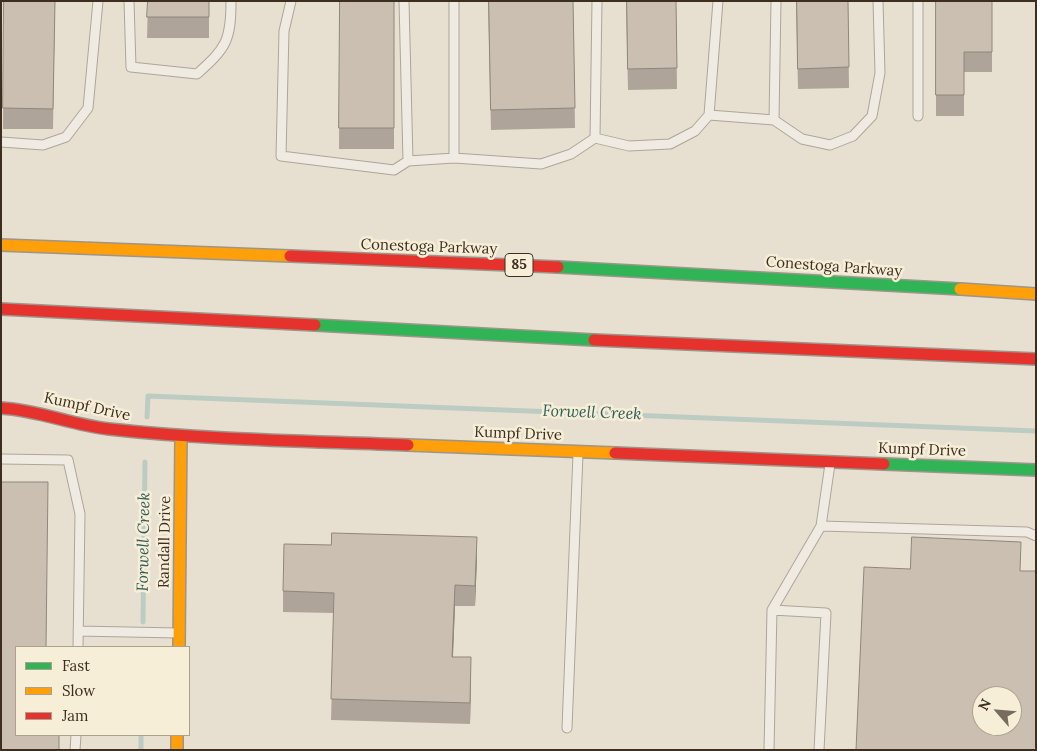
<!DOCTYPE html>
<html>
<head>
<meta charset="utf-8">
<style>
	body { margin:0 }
	#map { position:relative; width:1037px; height:751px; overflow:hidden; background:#e7e0d1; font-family:Lora,serif }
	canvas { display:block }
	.frame { position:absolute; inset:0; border:2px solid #3d2e20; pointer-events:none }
	.legend { position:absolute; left:15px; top:646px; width:175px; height:90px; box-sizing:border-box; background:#f7eed8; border:1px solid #ada18e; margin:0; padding:6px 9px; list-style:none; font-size:15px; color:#3d2e20 }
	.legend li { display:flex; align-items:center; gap:10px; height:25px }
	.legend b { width:25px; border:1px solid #ada18e }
	.north { position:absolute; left:972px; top:686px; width:50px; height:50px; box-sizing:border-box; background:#f7eed8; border:1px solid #ada18e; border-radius:50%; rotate:297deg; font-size:14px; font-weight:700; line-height:20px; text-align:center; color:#3d2e20 }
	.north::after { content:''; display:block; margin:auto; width:18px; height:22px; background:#786c5e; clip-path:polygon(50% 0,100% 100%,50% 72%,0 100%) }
</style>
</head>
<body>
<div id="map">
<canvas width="1037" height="751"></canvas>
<div class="frame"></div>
<ul class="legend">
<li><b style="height:6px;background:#30b455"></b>Fast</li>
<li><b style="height:6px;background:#ff9f0a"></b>Slow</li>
<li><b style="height:6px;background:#e5322d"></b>Jam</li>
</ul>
<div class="north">N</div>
</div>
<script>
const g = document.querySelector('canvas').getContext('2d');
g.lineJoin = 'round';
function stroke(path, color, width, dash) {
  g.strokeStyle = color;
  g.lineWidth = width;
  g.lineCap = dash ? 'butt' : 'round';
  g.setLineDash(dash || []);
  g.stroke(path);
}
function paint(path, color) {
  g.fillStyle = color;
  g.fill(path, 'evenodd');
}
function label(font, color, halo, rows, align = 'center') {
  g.font = font + ' Lora,serif';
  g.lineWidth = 5;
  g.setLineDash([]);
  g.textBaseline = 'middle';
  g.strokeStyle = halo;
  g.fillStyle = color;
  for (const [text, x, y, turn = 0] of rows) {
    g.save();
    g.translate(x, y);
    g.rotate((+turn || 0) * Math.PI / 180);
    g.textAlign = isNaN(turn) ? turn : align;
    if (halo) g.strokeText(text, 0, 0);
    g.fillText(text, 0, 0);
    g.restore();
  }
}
const stream = new Path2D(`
	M147 417 148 396 1036 431
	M143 622 145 462
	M141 750V735`);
const lane = new Path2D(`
	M129 1 131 67 197 74C226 48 231 41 231 1
	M291 1 284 31 281 156 394 170 408 161 454 158 541 164 571 154 595 138 629 146 670 144 695 131 709 115 718 1
	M404 1 408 161
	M454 1V158
	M709 115 774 120 802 139 830 145 853 136 872 116 880 73 878 1
	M918 116V1
	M774 120 776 1
	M595 138 597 1
	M1 142 43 145 66 137 88 108 98 1
	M1 459 68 460 80 514 78 647
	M821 526 1027 532 1036 536
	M772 610 826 613 819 750
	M78 631 178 633
	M567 728 578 454
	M75 750 76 735
	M769 750 772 610 821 526 830 464`);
const fast = new Path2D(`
	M558 267 960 289
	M315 325 594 340
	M884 464 1036 470`);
const slow = new Path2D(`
	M1 245 290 256
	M960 289 1036 294
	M408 445 615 453
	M179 647 181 436
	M177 735V750`);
const jam = new Path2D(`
	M290 256 558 267
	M1 309 315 325
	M594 340 1036 359
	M1 408C38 410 72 425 109 429 208 440 309 441 408 445
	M615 453 884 464`);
const wall = new Path2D(`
	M4 1H55L53 129H3Z
	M148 1H209V38H147Z
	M340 1H394V149H339Z
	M488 1H573L575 128 491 130Z
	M626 1H676L677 89 628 90Z
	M796 1H848L849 88 798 89Z
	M936 1H992V72H964V116H936Z
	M477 558 475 606H455L453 657 471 678 470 724 331 720 334 613 283 612V591Z`);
const shadedWall = new Path2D(`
	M477 537V558L475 606V586Z
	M455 585V606L452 677V657Z
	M471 657V678L470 724V703Z`);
const building = new Path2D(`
	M4 1H55L53 109 3 108Z
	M148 1H209V17H147Z
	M340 1H394V128H339Z
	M489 1H573L575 108 491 110Z
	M627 1H676L677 68 628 69Z
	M797 1H848L849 67 798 69Z
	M936 1H992V52H964V95H936Z
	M1 482H48L46 647H16V735H59V750H1Z
	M332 533 477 537 475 586 455 585 452 657H471L470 703 331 699 334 593 283 591 284 544 331 545Z
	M912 537 1021 542 1020 571H1036V750H856L864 567 910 569ZM982 696H1012V726H982Z`);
const shields = [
	[519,265,28]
];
const shieldNames = [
	["85",519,265]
];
const streetNames = [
	["Conestoga Parkway",429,247,2],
	["Conestoga Parkway",834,267,4],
	["Kumpf Drive",87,407,12],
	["Kumpf Drive",518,434,2],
	["Kumpf Drive",922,450,2],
	["Randall Drive",165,542,-89]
];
const waterNames = [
	["Forwell Creek",592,413,2],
	["Forwell Creek",144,542,-89]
];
stroke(stream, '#bcccc2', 5);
stroke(lane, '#ada599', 11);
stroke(fast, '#9c958a', 14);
stroke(slow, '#9c958a', 14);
stroke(jam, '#9c958a', 14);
stroke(lane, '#efebe3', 9);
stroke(fast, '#30b455', 11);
stroke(slow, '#ff9f0a', 11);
stroke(jam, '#e5322d', 11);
paint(wall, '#afa499');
paint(shadedWall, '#8e867d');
paint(building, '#cbbfb2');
stroke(building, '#8e867d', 1);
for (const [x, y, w] of shields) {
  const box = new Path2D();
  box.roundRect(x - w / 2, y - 11.5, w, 23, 4);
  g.fillStyle = '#f7eed8';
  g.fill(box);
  stroke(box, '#3d2e20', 1);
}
label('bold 14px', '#3d2e20', null, shieldNames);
label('15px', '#3d2e20', '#f7eed8', streetNames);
label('italic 16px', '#2f5d5a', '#f7eed8', waterNames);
</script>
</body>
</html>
